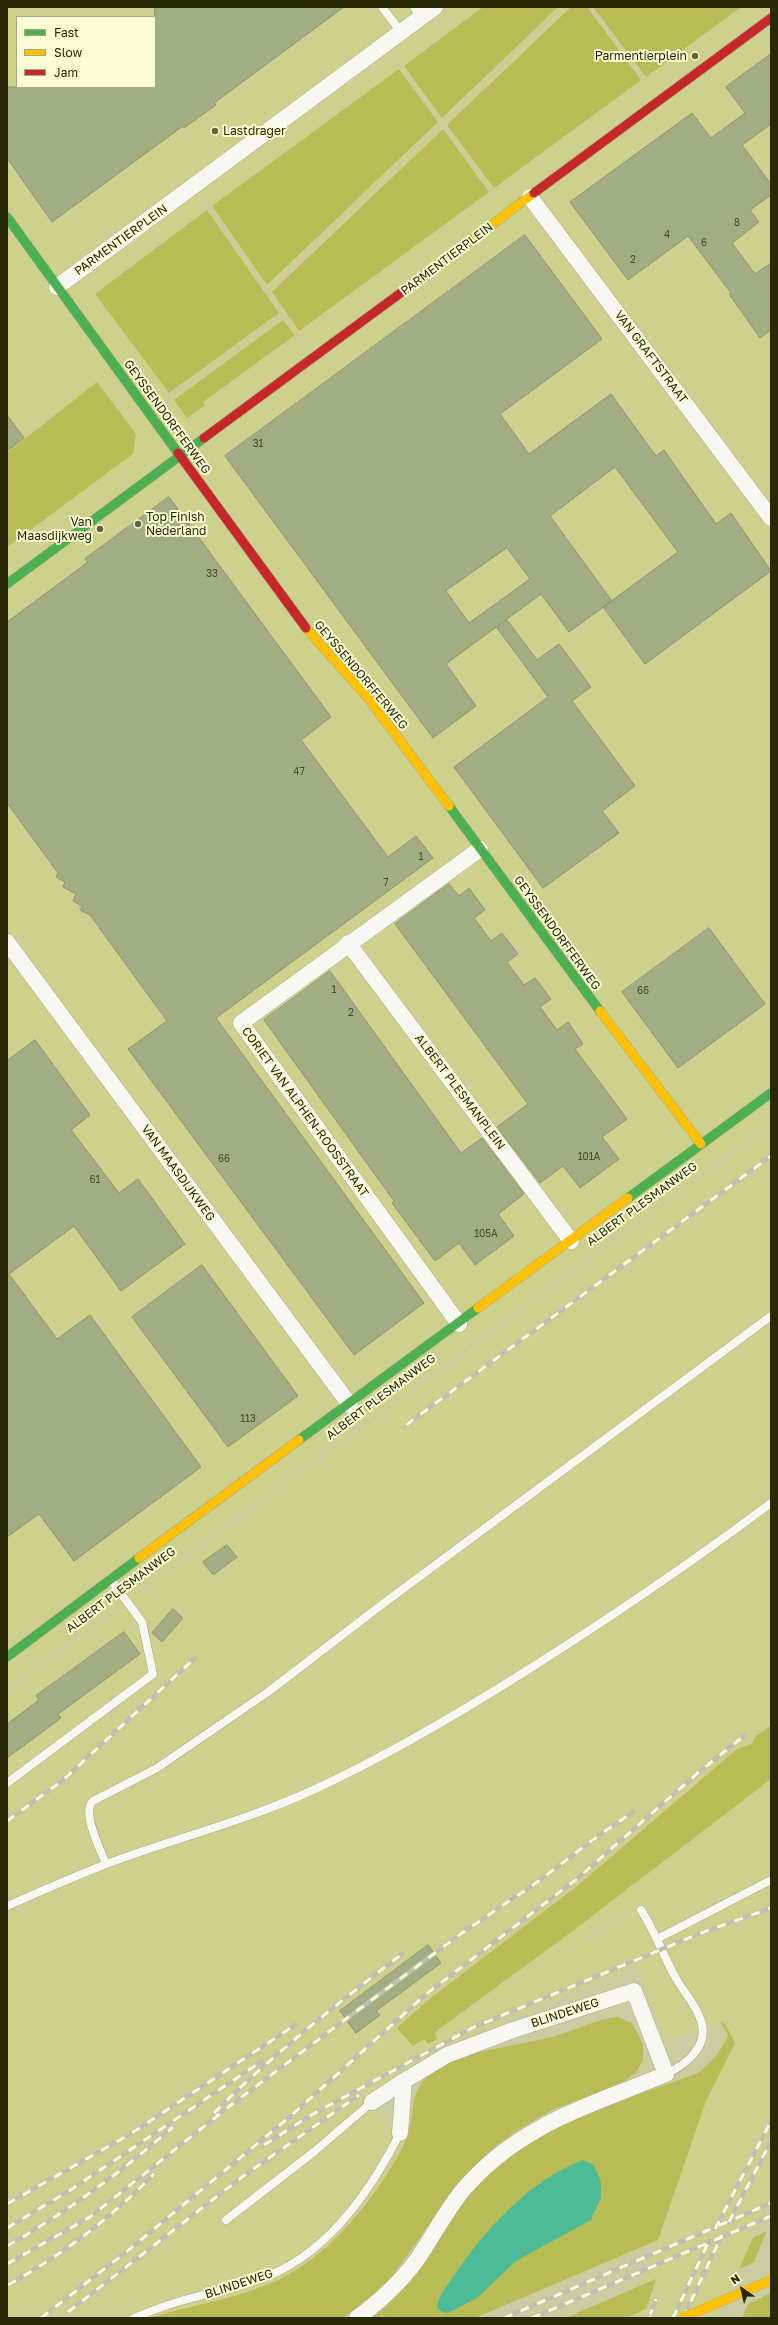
<!DOCTYPE html>
<html>
<head>
<meta charset="utf-8">
<style>
	body { margin:0 }
	#map { position:relative; width:778px; height:2325px; overflow:hidden; background:#cacda0; font-family:"Golos Text",sans-serif }
	canvas { display:block }
	.frame { position:absolute; inset:0; border:8px solid #282906; pointer-events:none }
	.legend { position:absolute; left:16px; top:16px; width:140px; height:72px; box-sizing:border-box; background:#f9fed5; border:1px solid #a5a982; margin:0; padding:5px 7px; list-style:none; font-size:12px; color:#282906 }
	.legend li { display:flex; align-items:center; gap:8px; height:20px }
	.legend b { width:20px; border:1px solid #a5a982 }
	.north { position:absolute; left:722px; top:2269px; width:40px; height:40px; -webkit-text-stroke:3px #f9fed5; paint-order:stroke; rotate:326deg; font-size:11px; font-weight:700; line-height:16px; text-align:center; color:#282906 }
	.north::after { content:''; display:block; margin:auto; width:14px; height:18px; background:#282906; clip-path:polygon(50% 0,100% 100%,50% 72%,0 100%) }
</style>
</head>
<body>
<div id="map">
<canvas width="778" height="2325"></canvas>
<div class="frame"></div>
<ul class="legend">
<li><b style="height:5px;background:#4caf50"></b>Fast</li>
<li><b style="height:5px;background:#ffc107"></b>Slow</li>
<li><b style="height:5px;background:#c62828"></b>Jam</li>
</ul>
<div class="north">N</div>
</div>
<script>
const g = document.querySelector('canvas').getContext('2d');
g.lineJoin = 'round';
function paint(path, color) {
  g.fillStyle = color;
  g.fill(path, 'evenodd');
}
function stroke(path, color, width, dash) {
  g.strokeStyle = color;
  g.lineWidth = width;
  g.lineCap = dash ? 'butt' : 'round';
  g.setLineDash(dash || []);
  g.stroke(path);
}
function label(font, color, halo, rows, align = 'center') {
  g.font = font + ' "Golos Text",sans-serif';
  g.lineWidth = 4;
  g.setLineDash([]);
  g.textBaseline = 'middle';
  g.strokeStyle = halo;
  g.fillStyle = color;
  for (const [text, x, y, turn = 0] of rows) {
    g.save();
    g.translate(x, y);
    g.rotate((+turn || 0) * Math.PI / 180);
    g.textAlign = isNaN(turn) ? turn : align;
    if (halo) g.strokeText(text, 0, 0);
    g.fillText(text, 0, 0);
    g.restore();
  }
}
const built = new Path2D(`
	M7 7H771V2197L718 2318H631L706 2101 735 2043 722 2021 665 2041 636 1966 480 2031 424 2059 368 2095 392 2131 411 2136 361 2216 292 2278 177 2318H7ZM17 17H155V87H17Z`);
const green = new Path2D(`
	M483 7H558L442 118 404 66Z
	M571 7H587L641 80 494 188 447 125Z
	M593 7H741L646 77Z
	M399 69 438 122 267 285 212 206Z
	M443 129 489 192 299 331 272 292Z
	M207 210 279 313 169 393 95 294Z
	M283 320 295 335 203 402 205 405 187 418 174 400Z
	M97 382 136 434 133 454 7 547V453Z
	M771 1725V1779L566 1936 435 2032 437 2039 428 2044 424 2039 413 2046 397 2028 428 2000 576 1887 737 1749 752 1744 755 1737Z
	M618 2017 632 2023 643 2044V2060L636 2073 617 2086 554 2109 516 2131 491 2150 457 2185 392 2277 370 2298 343 2318H150C194 2304 244 2298 286 2276 302 2267 318 2255 332 2242 357 2219 397 2166 408 2134 413 2119 411 2102 419 2087 425 2076 441 2066 452 2061 483 2048 525 2045 558 2035 579 2029 596 2019 618 2017Z
	M720 2021 725 2024 735 2043 706 2101 658 2240 475 2318H372C419 2283 434 2239 469 2196 526 2126 618 2103 698 2073 710 2064 723 2049 728 2035Z
	M767 2231 754 2262 739 2269 753 2238Z
	M656 2279 646 2309 626 2318H565Z
	M771 2293V2318H742L748 2304Z`);
const water = new Path2D(`
	M583 2160 594 2165 601 2182V2198L591 2220 516 2261 477 2298 448 2313 441 2311 437 2307C438 2297 447 2286 453 2277 485 2230 528 2181 583 2160Z`);
const building = new Path2D(`
	M155 7H344L214 103 216 105 184 128 183 126 52 222 7 158V87H155Z
	M771 54V124L742 145 771 184V195L750 210 759 222 732 243 755 274 771 263V330L760 338 729 294 731 293 688 236 628 280 570 202 692 113 711 138 745 113 726 87Z
	M525 235 602 339 500 414 529 454 611 394 656 456 664 450 716 524 731 513 771 571 645 664 603 607 678 552 615 467 550 516 612 601 569 632 541 594 446 664 476 706 433 738 225 456ZM507 548 530 579 469 623 446 591Z
	M7 415 24 438 7 451Z
	M169 497 331 717 301 740 388 857 416 836 433 858 216 1018 424 1303 354 1355 128 1049 167 1021 90 915 80 910 82 906 73 901 76 894 63 887 65 882 56 877 58 873 7 803V622L88 562 85 559Z
	M507 620 537 660 559 644 591 687 572 701 635 786 602 811 619 833 543 888 454 767 548 697 497 628Z
	M449 884 459 896 469 888 485 910 474 918 491 941 502 933 518 954 507 962 524 985 535 978 551 999 540 1007 557 1030 568 1022 583 1044 575 1049 627 1119 602 1137 619 1159 580 1188 563 1166 540 1183 497 1127 528 1104 395 924Z
	M709 928 765 1004 678 1068 622 992Z
	M330 971 461 1153 482 1138 524 1194 498 1214 514 1236 475 1265 459 1243 435 1261 392 1203 394 1201 264 1020Z
	M35 1040 90 1115 71 1130 119 1193 138 1179 185 1244 121 1291 74 1226 9 1274 57 1339 90 1315 201 1467 74 1561 39 1514 7 1537V1061Z
	M202 1265 298 1396 228 1447 132 1317Z
	M227 1545 237 1557 213 1575 203 1562Z
	M173 1609 183 1618 162 1642 152 1633Z
	M124 1632 140 1654 58 1714 61 1718 7 1758V1724L39 1700 36 1696Z
	M428 1945 441 1963 376 2011 380 2015 356 2033 340 2011Z`);
const path = new Path2D(`
	M590 7 648 84
	M393 58 496 197
	M204 199 302 342
	M267 291 564 7
	M164 401 283 314
	M137 1594 771 1124
	M7 1690 117 1609
	M587 1939 630 1911
	M759 2263 771 2236`);
const lane = new Path2D(`
	M382 7 401 32
	M414 7 421 17
	M7 1783 153 1674 142 1622 110 1579
	M106 1864C101 1851 81 1812 93 1801L157 1768 268 1692 380 1606 771 1316
	M7 1906C44 1890 81 1873 120 1859 184 1836 250 1819 313 1790 387 1756 458 1714 526 1671 610 1618 692 1562 771 1503
	M641 1910C654 1930 662 1952 673 1973 681 1989 694 2002 700 2018 711 2045 687 2064 666 2074
	M657 1939 771 1880
	M226 2220 315 2151 372 2102
	M134 2318C146 2313 158 2308 171 2304 205 2293 242 2288 275 2273 333 2246 372 2188 400 2133`);
const street = new Path2D(`
	M530 197 771 518
	M57 287 435 7
	M7 942 350 1405
	M348 943 571 1241
	M459 1324 241 1023 480 849
	M372 2102 404 2081
	M357 2318C380 2301 399 2284 416 2261 432 2238 445 2212 463 2190 519 2124 590 2106 666 2074L634 1991 513 2030 447 2055 404 2081 400 2133`);
const fast = new Path2D(`
	M7 217 178 453
	M7 584 204 438
	M449 806 600 1011
	M628 1198 771 1093
	M299 1440 478 1308
	M7 1657 139 1558`);
const slow = new Path2D(`
	M406 289 534 193
	M306 628 368 698 449 806
	M600 1011 701 1144
	M478 1308 628 1198
	M139 1558 299 1440`);
const jam = new Path2D(`
	M534 193 771 18
	M204 438 406 289
	M178 453 306 628`);
const rail = new Path2D(`
	M406 1425 771 1156
	M7 1821 62 1781 195 1658
	M214 2113C272 2055 337 2004 402 1954
	M264 2145 313 2114 474 2027 701 1933 771 1908
	M7 2204 132 2133 295 2025
	M729 2222 771 2141
	M7 2228 72 2189 262 2061
	M715 2229 771 2121
	M7 2246C67 2212 121 2172 173 2127
	M7 2264 90 2217 231 2105 346 2019 462 1933 536 1883 598 1836 633 1812
	M8 2285C63 2254 110 2219 154 2174
	M68 2312 242 2177 359 2095
	M41 2318 125 2253 292 2115 425 1995 578 1878 700 1771 744 1736
	M504 2318 771 2203
	M532 2318 771 2216
	M649 2318 656 2299
	M673 2318 709 2241
	M683 2318 722 2235`);
const pathBridge = new Path2D(`
	M642 2318 666 2308`);
const slowBridge = new Path2D(`
	M682 2318 771 2280`);
const markers = [
	[695,56,4,"#61623c"],
	[215,131,4,"#61623c"],
	[138,524,4,"#61623c"],
	[100,529,4,"#61623c"]
];
const numberNames = [
	["8",737,223],
	["4",667,235],
	["6",704,243],
	["2",633,260],
	["31",258,444],
	["33",212,574],
	["47",299,772],
	["1",421,857],
	["7",386,883],
	["1",334,990],
	["66",643,991],
	["2",351,1013],
	["101A",589,1157],
	["66",224,1159],
	["61",95,1180],
	["105A",486,1234],
	["113",248,1419]
];
const poiNames = [
	["Parmentierplein",687,56],
	["Lastdrager",223,131,"left"],
	["Top Finish",146,517,"left"],
	["Nederland",146,531,"left"],
	["Van",92,522],
	["Maasdijkweg",92,536]
];
const streetNames = [
	["PARMENTIERPLEIN",121,240,-36],
	["PARMENTIERPLEIN",447,259,-37],
	["VAN GRAFTSTRAAT",651,357,53],
	["GEYSSENDORFFERWEG",167,417,54],
	["GEYSSENDORFFERWEG",361,675,50],
	["GEYSSENDORFFERWEG",557,933,54],
	["ALBERT PLESMANPLEIN",460,1092,53],
	["CORIET VAN ALPHEN-ROOSSTRAAT",305,1112,54],
	["VAN MAASDIJKWEG",178,1173,54],
	["ALBERT PLESMANWEG",642,1204,-36],
	["ALBERT PLESMANWEG",381,1397,-37],
	["ALBERT PLESMANWEG",121,1590,-37],
	["BLINDEWEG",565,2013,-18],
	["BLINDEWEG",239,2284,-18]
];
paint(built, '#cdd18b');
paint(green, '#b8bc55');
paint(water, '#4dbc96');
paint(building, '#a1ae82');
stroke(building, '#8d9574', 1);
stroke(lane, '#a6a984', 9);
stroke(street, '#a6a984', 17);
stroke(fast, '#a6a984', 10);
stroke(slow, '#a6a984', 10);
stroke(jam, '#a6a984', 10);
stroke(path, '#c6c7b9', 2.5, [3, 3]);
stroke(lane, '#f7f8f1', 8);
stroke(street, '#f7f8f1', 16);
stroke(fast, '#4caf50', 9);
stroke(slow, '#ffc107', 9);
stroke(jam, '#c62828', 9);
stroke(rail, '#bfc0b3', 4.5);
stroke(rail, '#f9fed5', 3, [9]);
stroke(slowBridge, '#a6a984', 10, []);
stroke(pathBridge, '#c6c7b9', 2.5, [3, 3]);
stroke(slowBridge, '#ffc107', 9);
for (const [x, y, r, color] of markers) {
  const dot = new Path2D();
  dot.arc(x, y, r, 0, 2 * Math.PI);
  g.fillStyle = color;
  g.fill(dot);
  stroke(dot, '#f9fed5', 1.5);
}
label('10px', '#464a25', null, numberNames);
label('12px', '#282906', '#f9fed5', poiNames, 'right');
label('12px', '#282906', '#f9fed5', streetNames);
</script>
</body>
</html>
